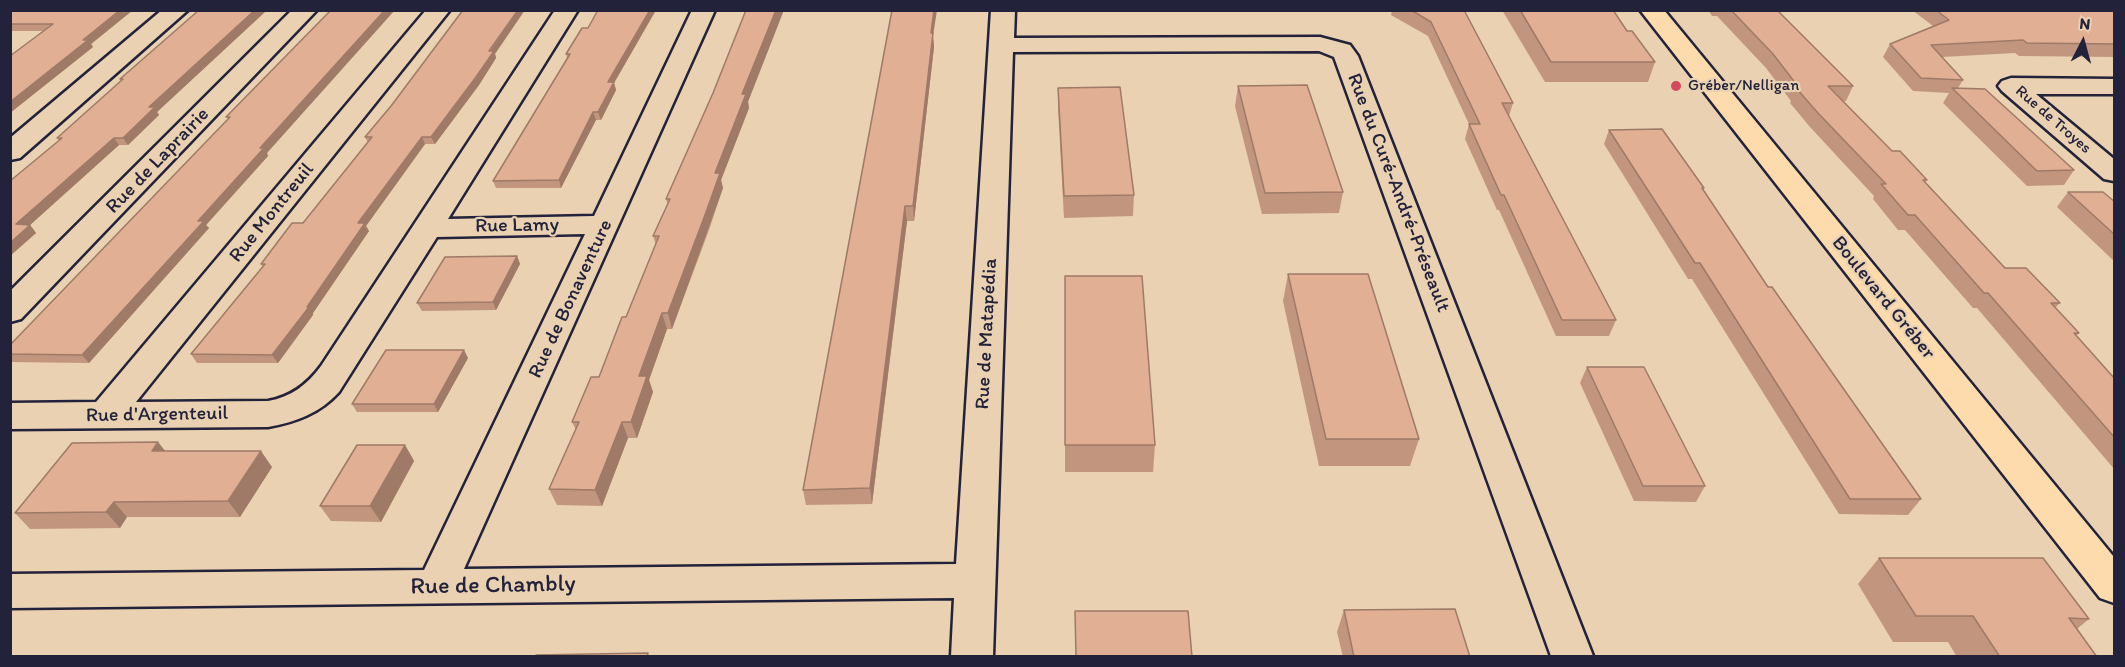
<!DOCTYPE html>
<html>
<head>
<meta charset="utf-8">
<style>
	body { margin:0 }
	#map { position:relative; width:2125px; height:667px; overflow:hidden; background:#e9d1b1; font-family:Itim,sans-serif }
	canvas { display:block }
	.frame { position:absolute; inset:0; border:12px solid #22223b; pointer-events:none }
	.north { position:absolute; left:2053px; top:12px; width:60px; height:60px; -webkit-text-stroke:4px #e9d1b1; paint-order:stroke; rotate:6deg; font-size:16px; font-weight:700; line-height:24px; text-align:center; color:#22223b }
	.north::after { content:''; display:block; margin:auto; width:21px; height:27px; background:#22223b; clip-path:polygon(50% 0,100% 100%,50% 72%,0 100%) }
</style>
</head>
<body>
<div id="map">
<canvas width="2125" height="667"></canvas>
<div class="frame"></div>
<div class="north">N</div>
</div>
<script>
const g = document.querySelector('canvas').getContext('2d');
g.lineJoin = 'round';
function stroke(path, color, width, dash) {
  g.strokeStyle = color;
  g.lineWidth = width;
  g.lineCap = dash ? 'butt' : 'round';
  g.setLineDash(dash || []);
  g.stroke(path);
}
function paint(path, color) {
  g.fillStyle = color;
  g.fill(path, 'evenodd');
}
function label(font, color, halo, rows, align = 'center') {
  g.font = font + ' Itim,sans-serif';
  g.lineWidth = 4.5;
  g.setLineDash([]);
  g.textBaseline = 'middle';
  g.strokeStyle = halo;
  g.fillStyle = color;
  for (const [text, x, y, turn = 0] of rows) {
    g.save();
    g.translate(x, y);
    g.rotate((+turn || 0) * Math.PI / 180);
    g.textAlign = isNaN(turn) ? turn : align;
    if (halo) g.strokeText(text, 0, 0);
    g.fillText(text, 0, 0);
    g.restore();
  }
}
const minor = new Path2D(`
	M162 10H188L20 158 10 160V138Z
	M292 10H317L21 319 10 322V291Z
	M426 10H450L136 402 268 401C291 397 307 385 321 366L555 10H578L448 219 594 216 692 10H715L464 569 956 564 991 10H1015L1014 38 1320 37 1350 45 1358 56 1593 656H1551L1334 57 1319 51 1013 52 993 656H951L954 598 10 608V574L424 570 585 234 437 237 339 392C320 413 296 422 268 427L10 429V403L96 402Z
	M2011 78 2114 79V94H2036L2114 159V181L2104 179 2002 91 1998 86 2002 81Z`);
const major = new Path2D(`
	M1640 10H1664L2114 557V603L2100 598Z`);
const wall = new Path2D(`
	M10 10H133L91 44 93 47 10 113V56L43 31H10Z
	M199 10 266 11 157 112 159 115 128 145H119L30 225 36 233 10 256V181L59 141 57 138 121 81 120 79Z
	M331 10 267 153 268 156 206 225 209 228 89 363 10 362V345L228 119 226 117Z
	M598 10H656L614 83 616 90 601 120H596L561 188H496L493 181 567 58 566 54 588 28Z
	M1392 10H1464L1513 103 1509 116 1616 320 1609 336H1556L1499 210H1497L1465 139 1469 124 1428 36 1391 15Z
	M1502 10H1613L1627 31 1655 62 1648 82H1545Z
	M1708 10H1777L1853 86 1846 101H1842L1892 151 1927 180 1925 182 2005 268 2060 303 2055 308 2079 333 2076 336 2115 379V470L1977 308H1973L1905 230H1898L1873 199 1874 196 1810 127 1790 103 1791 101 1766 68 1717 16H1712Z
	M1912 10H2115V57L2019 56 2015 53 1942 57 1963 80 1958 88 2074 170 2064 185 2027 186 1943 103 1949 93 1913 91 1883 57 1890 44 1933 26Z
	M933 36 934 47 914 221H907L872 504 806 505 803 490Z
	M495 54 496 58 479 85 435 144H425L366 226 369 231 313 313V315L278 363H197L191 354 263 267 261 264 303 223 368 143 365 137 391 106Z
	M1238 86 1343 192 1339 213 1262 214 1235 106Z
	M1058 88 1134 195 1133 216 1064 218 1058 108Z
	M748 102 749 108 721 180 723 188 709 230 672 329H667L649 380 653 392 637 438H628L602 506 557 505 549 489 576 430 572 422 599 377 626 317 656 245 653 236 668 205 666 199Z
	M1609 130 1704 188 1703 190 1768 287 1921 499 1908 515 1839 514 1692 279H1688L1604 144Z
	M2068 192 2115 202V262L2057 207Z
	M517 256 520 264 496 310 422 311 417 303Z
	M1288 274 1419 439 1410 466H1319L1283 301Z
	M1065 276 1155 445 1153 472H1065Z
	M468 358 438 412H357L352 404Z
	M1587 367 1705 486 1696 502 1634 501 1580 383Z
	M405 445 414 461 381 522 331 521 320 506Z
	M165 451 272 467 240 517H127L120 528 30 529 15 513Z
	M1879 558 2089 619 2077 629 2097 657H1957L1948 642H1893L1858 584Z
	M1344 610 1470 657H1343L1337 632Z`);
const shadedWall = new Path2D(`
	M120 10H133L91 44 93 47 10 113V102L83 40Z
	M255 10 266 11 157 112 159 115 128 145 123 138 149 107Z
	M385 10H395L267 153 268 156 206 225 209 228 89 363 82 355 260 148Z
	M518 10H525L495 54 496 58 479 85 435 144 431 137Z
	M650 10H656L614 83 616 90 601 120 598 112 608 82Z
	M776 10H784L748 102 749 108 721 180 723 188 672 329 668 313 742 94Z
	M934 10H937L933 36 934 47 914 221 913 206 931 33Z
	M593 112 596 120 561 188 559 180Z
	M422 137 425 144 366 226 369 231 313 313V315L278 363 272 355 307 307 358 223Z
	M114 138 119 145 30 225 36 233 10 256V243L16 224Z
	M905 206 907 221 872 504 870 488Z
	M517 256 520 264 496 310 493 302Z
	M662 313 667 329 649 380 653 392 637 438 631 422 639 376Z
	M464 350 468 358 438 412 434 404Z
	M622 422 628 438 602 506 595 490Z
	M158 442 171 458 152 451Z
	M405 445 414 461 381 522 370 506Z
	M261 451 272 467 240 517 228 501Z
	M114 502 127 517 120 528 106 512Z`);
const building = new Path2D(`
	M10 10H120L83 40H88L10 102V56L53 24H10Z
	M199 10H255L149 107H155L123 138H114L16 224 30 225 10 243V181L62 138H57L123 79H120Z
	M331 10H385L260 148H264L198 221H204L82 355 10 354V345L230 117H226Z
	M463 10H518L489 51H494L476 77 431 137H422L358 223H365L307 307H309L272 355 191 354 265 264H261L292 223H303L372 137H365L391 106Z
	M598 10H650L608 82H614L598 112H593L559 180 493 181 570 54H566L582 28H588Z
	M746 10H776L742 94H746L715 173H720L705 215 668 313H662L639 376H647L631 422H622L595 490 549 489 579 422H572L591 377H599L622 317H626L659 236H653L670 199H666L713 93Z
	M892 10H934L931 33H933L913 206H905L870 488 803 490Z
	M1411 10H1464L1513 103H1502L1616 320H1562L1504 195H1501L1469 124H1480L1431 22Z
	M1520 10H1613L1627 31H1632L1655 62H1551Z
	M1731 10H1777L1853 86H1828L1892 151H1900L1927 180H1923L2005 268H2026L2060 303H2051L2079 333H2074L2115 379V438L1988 293H1984L1915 215H1908L1881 184H1886L1817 112 1797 89H1800L1773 54Z
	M1936 10H2115V44L2027 43 2023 40 1931 45 1963 80 1921 78 1890 44 1949 20Z
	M1307 85 1343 192 1265 193 1238 86Z
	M1120 87 1134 195 1064 196 1058 88Z
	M1952 88 1985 89 2074 170 2037 171Z
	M1662 129 1704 188H1702L1768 287H1772L1921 499H1850L1700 263H1695L1609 130Z
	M2068 192H2103L2115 202V235Z
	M517 256 493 302 417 303 445 257Z
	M1288 274H1368L1419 439H1326Z
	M1065 276H1142L1155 445H1065Z
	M386 350H464L434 404H352Z
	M1587 367H1644L1705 486H1643Z
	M158 442 152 451H261L228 501 114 502 106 512 15 513 72 443Z
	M357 445H405L370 506H320Z
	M1879 558H2043L2089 619 2069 618 2097 657H2000L1973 616H1916Z
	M1455 609 1470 657H1354L1344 610Z
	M1075 611H1188L1192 657H1076Z
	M648 653 647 657H535L536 655Z`);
const markers = [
	[1676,86,6,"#d1495b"]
];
const farPoinames = [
	["Gréber/Nelligan",1688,86]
];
const farStreetnames = [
	["Rue de Troyes",2053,120,41]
];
const streetNames = [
	["Rue de Laprairie",158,161,-46],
	["Rue du Curé-André-Préseault",1398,193,69],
	["Rue Montreuil",272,213,-51],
	["Rue Lamy",517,226,-1],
	["Boulevard Gréber",1883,298,51],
	["Rue de Bonaventure",571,299,-65],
	["Rue de Matapédia",987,334,-87],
	["Rue d'Argenteuil",157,415,-1]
];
const nearStreetnames = [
	["Rue de Chambly",493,586,-1]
];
stroke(minor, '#22223b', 5);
stroke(major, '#22223b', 5);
paint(minor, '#e9d1b1');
paint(major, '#fedbac');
paint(wall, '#c2967e');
paint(shadedWall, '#9e7a67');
paint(building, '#e1af93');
stroke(building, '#9e7a67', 1.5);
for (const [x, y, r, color] of markers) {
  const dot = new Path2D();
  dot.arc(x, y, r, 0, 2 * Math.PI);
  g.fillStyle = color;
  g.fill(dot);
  stroke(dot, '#e9d1b1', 2);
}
label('16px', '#22223b', '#e9d1b1', farPoinames, 'left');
label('16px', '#22223b', '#e9d1b1', farStreetnames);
label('20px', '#22223b', '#e9d1b1', streetNames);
label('24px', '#22223b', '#e9d1b1', nearStreetnames);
</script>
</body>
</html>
